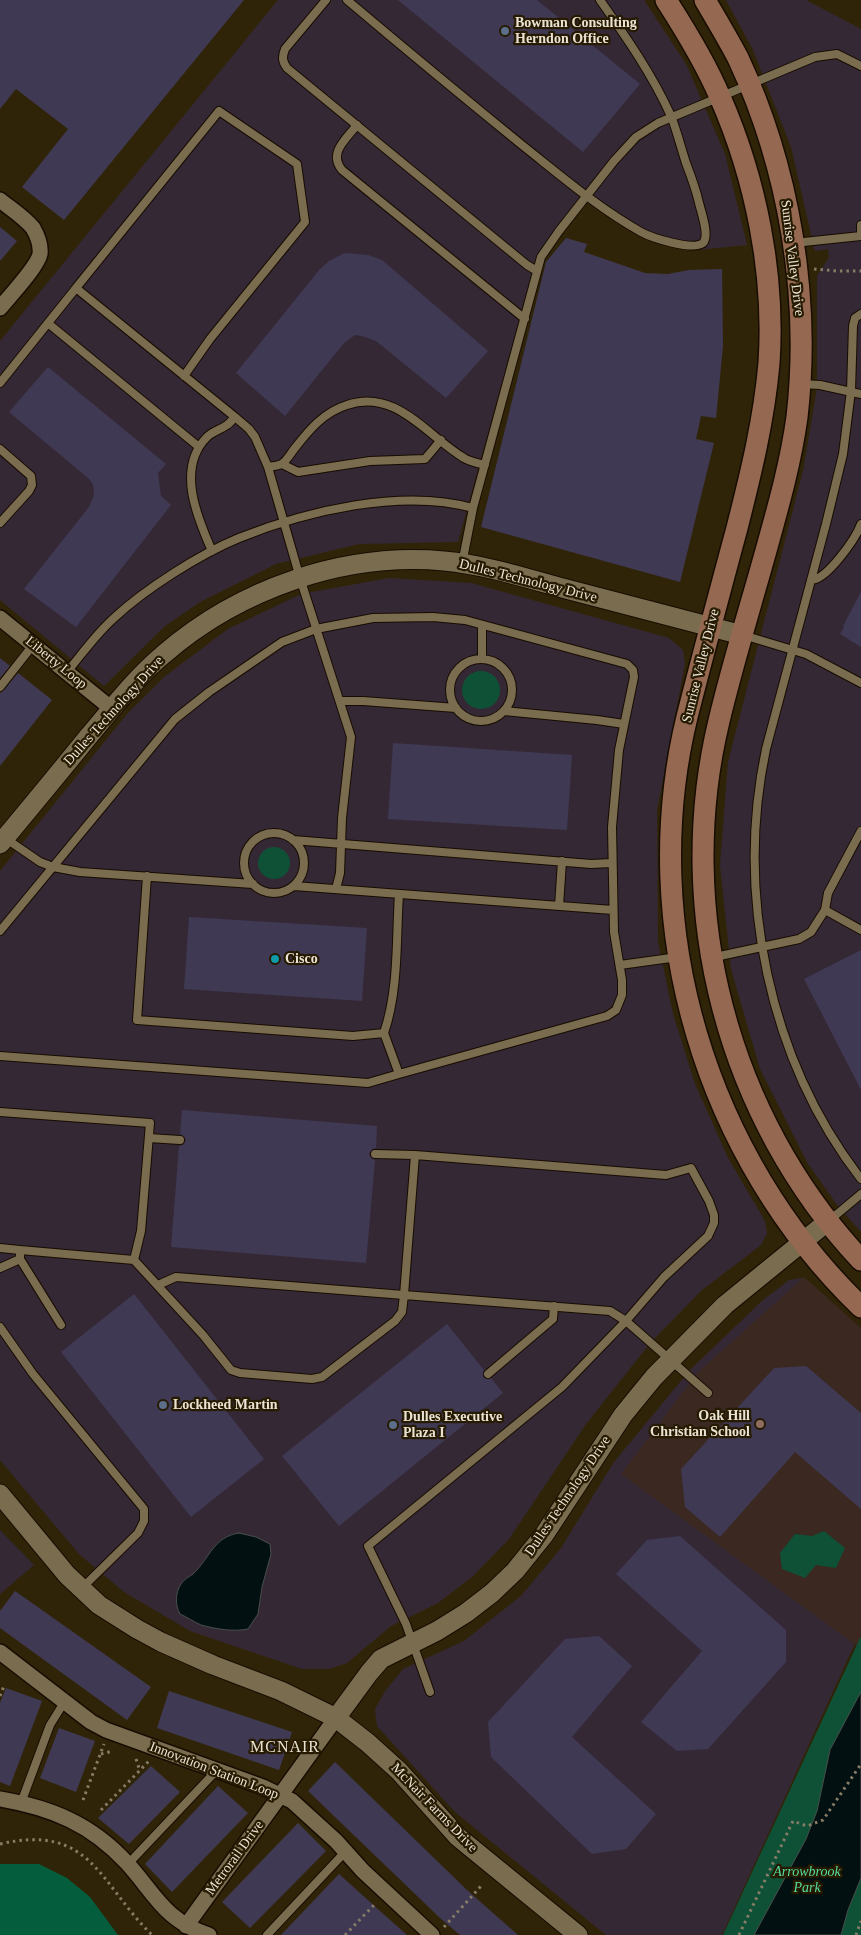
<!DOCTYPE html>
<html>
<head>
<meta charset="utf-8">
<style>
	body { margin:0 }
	canvas { display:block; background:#302408 }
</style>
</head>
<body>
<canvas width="861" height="1935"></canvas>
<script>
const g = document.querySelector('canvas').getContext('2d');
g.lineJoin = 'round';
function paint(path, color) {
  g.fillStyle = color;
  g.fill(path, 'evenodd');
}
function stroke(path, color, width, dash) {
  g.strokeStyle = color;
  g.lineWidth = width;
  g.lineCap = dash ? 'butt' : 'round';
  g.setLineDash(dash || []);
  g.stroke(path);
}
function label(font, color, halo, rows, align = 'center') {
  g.font = font + ' Georgia,serif';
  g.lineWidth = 4.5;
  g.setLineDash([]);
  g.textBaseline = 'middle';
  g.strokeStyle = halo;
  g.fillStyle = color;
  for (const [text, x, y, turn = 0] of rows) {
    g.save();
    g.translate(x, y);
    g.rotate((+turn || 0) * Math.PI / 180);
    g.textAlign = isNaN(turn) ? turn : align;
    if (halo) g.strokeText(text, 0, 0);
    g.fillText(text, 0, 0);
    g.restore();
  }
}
const commercial = new Path2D(`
	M278 0H644L686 64 725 154 747 245 697 250 650 241 582 195 537 255 458 542 359 544 276 564 200 602 165 626 104 686 0 600V341Z
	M726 0H806L861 29V1232L837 1205 807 1162 760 1069 731 969 720 865 728 762 803 471 817 388V276L829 257 828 249 815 251 791 147 753 50Z
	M389 578 471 583 669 638 683 650 685 664 657 810 658 942 673 1014 695 1084 728 1158 765 1221 767 1234 761 1245 702 1290 651 1342 586 1424 509 1539 473 1576 438 1603 391 1626 347 1663 329 1669H302L190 1631 124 1592 79 1554 0 1460V871L127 714 164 677 228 629 301 594Z
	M801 1278 861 1331V1630L722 1935H606L455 1812 377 1726 375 1709 386 1690 403 1669 464 1641 521 1596 561 1548 614 1462 690 1370 763 1300 789 1280Z
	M0 1530 34 1565 0 1594Z`);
const education = new Path2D(`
	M804 1277 861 1328V1636L857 1646 621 1474 697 1373Z`);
const green = new Path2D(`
	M462 690a19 19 0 1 1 38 0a19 19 0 1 1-38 0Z
	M258 863a16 16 0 1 1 32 0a16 16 0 1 1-32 0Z
	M824 1531 845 1548 836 1568 816 1565 805 1578 782 1569 780 1553 795 1534 812 1536Z
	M861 1636V1935H723Z`);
const forest = new Path2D(`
	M39 1864 67 1878 90 1897 118 1935H0V1864Z`);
const water = new Path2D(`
	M239 1533 256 1537 270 1544 271 1554 262 1587 258 1614 248 1629C233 1632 216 1629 201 1625 194 1622 187 1617 180 1614 175 1605 175 1593 181 1584 184 1579 189 1577 193 1574 210 1558 213 1537 239 1533Z
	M861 1692V1878L848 1910 841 1935H754L806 1839 817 1811 830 1750Z`);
const building = new Path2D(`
	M0 0H244L64 220 22 187 68 129 16 89 0 109Z
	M398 0H537L640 84 583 152Z
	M0 227 17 241 0 261Z
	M566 238 587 244 584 252 645 273 668 274 689 270 722 269 723 346 716 418 701 416 696 439 714 443 680 582 481 527 546 262Z
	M345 253 368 255 382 260 488 351 446 398 376 341 362 336 355 335 344 343 285 416 236 373 320 269 329 261Z
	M48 367 166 464 158 473 161 496 171 505 76 627 24 589 89 507 94 495 93 484 88 478 9 412Z
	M861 592V647L840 634 844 627 843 626Z
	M0 658 10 666 0 678Z
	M18 673 52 700 0 766V693L4 690Z
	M393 743 572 755 567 830 388 819Z
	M189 917 367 928 362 1001 184 989Z
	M861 950V1090L804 979Z
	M182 1110 377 1126 376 1148 372 1149 369 1153 370 1157 375 1160 366 1263 171 1247 179 1146 183 1145 186 1141 185 1137 180 1134Z
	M134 1294 264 1459 191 1517 61 1352Z
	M447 1324 484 1370 483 1373V1377L487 1379 491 1378 503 1393 339 1526 282 1456Z
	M806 1366 861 1413V1509L795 1452 720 1537 685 1507 681 1469 774 1368Z
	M680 1536 786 1630V1662L708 1749 677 1751 641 1722 702 1651 616 1574 647 1540Z
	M15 1591 151 1687 127 1720 0 1628V1611Z
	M599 1636 632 1666 572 1737 656 1814 626 1849 592 1854 491 1757 488 1722 565 1639Z
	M6 1688 42 1701 10 1786 0 1782V1703Z
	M169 1691 292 1732 279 1770 157 1728Z
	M59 1728 95 1741 76 1792 40 1778Z
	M335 1762 467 1890 518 1935H460L440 1918 308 1791Z
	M151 1766 180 1792 129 1844 98 1818Z
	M218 1786 248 1813 172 1892 145 1864Z
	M298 1823 326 1851 250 1928 222 1902Z
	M339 1874 380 1911 407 1935H281Z`);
const path = new Path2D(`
	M814 269 837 271H861
	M0 1696 4 1686
	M101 1754 113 1751
	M136 1759 140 1771
	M83 1800 104 1744
	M101 1810 149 1761
	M0 1844C91 1823 99 1883 152 1935
	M444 1927 482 1885
	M345 1935 376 1903
	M739 1935 793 1821 807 1826 823 1820 861 1764
	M856 1935 861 1921`);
const service = new Path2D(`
	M326 0 285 49C282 57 282 61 287 68L527 265 537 271
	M347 0C405 49 463 97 522 145 560 175 598 208 641 232 652 238 693 251 703 243 710 236 701 211 699 203 696 189 691 176 686 163 681 148 677 131 671 116 652 74 626 37 600 0
	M357 125C346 139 328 153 342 170L525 319
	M794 243 861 236V225
	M861 314 855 318 853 326 851 391 843 454 826 524 766 749C735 895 769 1060 861 1179
	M49 324 199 447
	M184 376 210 339 305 222 297 164 219 111 76 288 235 417
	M0 383 76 288
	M801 384 820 385 861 394
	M0 449 31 476 32 485 29 491 0 523
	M282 464 298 472 370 461 425 459 441 440
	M268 467C272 466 280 466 283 463 287 460 291 453 295 448 309 430 324 412 347 405 396 388 427 436 464 458 470 462 479 463 485 465
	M212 551C197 517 176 468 207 437 213 431 220 430 227 425 230 423 233 419 235 417L249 429 255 437 268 467 300 578 351 737 342 818 340 873 336 889
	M462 564 473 508 541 257 559 231 614 161 636 137 658 123 815 57 837 54 861 66
	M811 580C827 580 856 538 861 524
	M743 635 806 654 861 683
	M482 658V625
	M450 690a31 31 0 1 1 62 0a31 31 0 1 1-62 0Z
	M67 672C82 654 96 634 114 618 145 589 200 554 239 538 306 511 402 488 473 508
	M0 687 33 645
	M340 701H363L456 708
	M504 711 597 720 624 724
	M244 863a30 30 0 1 1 60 0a30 30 0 1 1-60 0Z
	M5 838 40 862 53 867 80 872 253 884
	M293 840 591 864 612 863
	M147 876 137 1020 353 1036 384 1033C399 989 396 939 399 894
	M294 886 613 910
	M559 906 562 861
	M825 910 861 930
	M0 931 175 719 209 692 282 642 316 629 373 618 433 617 465 620 627 664 633 670 634 677 619 750 612 827 614 932 622 980V995L616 1010 607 1016 399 1074 384 1033
	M715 957 799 939 811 932 825 910 828 893 861 831
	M620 965 678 957
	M0 1056 368 1083 399 1074
	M0 1112 150 1123 141 1231 134 1260
	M149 1138 180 1140
	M375 1154 415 1155 666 1175 691 1168 709 1201 714 1215V1223L708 1236 664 1277 626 1321 562 1387 368 1546 406 1624 430 1692
	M415 1155 404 1295 610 1311 626 1321 708 1393
	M830 1220 861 1194
	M0 1248 20 1250
	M20 1259 61 1325
	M0 1268 20 1259V1250L134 1260 203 1335 231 1370 240 1373 312 1379 322 1377 395 1321 402 1312 404 1295 176 1277 158 1285
	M0 1327 33 1374 144 1509V1521L138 1533 82 1588
	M488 1374 553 1319 554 1306
	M21 1803 50 1725 65 1701
	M128 1864 217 1770
	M267 1935 345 1852`);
const minor = new Path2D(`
	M0 200C11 209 24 217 33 228 37 235 41 246 40 254 38 266 9 297 0 308
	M0 618 112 709
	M0 1652 91 1722 106 1730 263 1787 292 1801 336 1841 363 1871 432 1935
	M0 1799C52 1808 91 1824 127 1863 156 1895 164 1920 209 1935
	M186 1926 336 1718`);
const tertiary = new Path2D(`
	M0 844C29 809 59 773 88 737 112 709 135 678 164 654 239 589 344 552 444 561 487 565 529 579 570 590 628 605 685 620 742 635
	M0 1494 67 1575 99 1605 137 1629 161 1642 213 1665 281 1691 336 1718 368 1743 399 1771 458 1837 578 1935
	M336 1718 369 1673 381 1659 437 1631 466 1613 492 1593 515 1571 544 1535 623 1415 654 1377 725 1305 827 1222`);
const secondary = new Path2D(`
	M666 0C686 31 706 64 720 97 756 179 775 274 769 363 764 420 751 473 737 528 720 591 703 654 687 717 636 927 706 1157 861 1307
	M705 0C716 19 728 39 738 58 789 167 811 297 797 417 791 461 779 504 767 547 751 605 733 662 719 721 673 911 728 1118 861 1260`);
const markers = [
	[505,31,5,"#5c6f8a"],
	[275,959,5,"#0f9aa8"],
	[163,1405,5,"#5c6f8a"],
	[760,1424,5,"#8d6e63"],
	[393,1425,5,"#5c6f8a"]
];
const poiNames = [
	["Bowman Consulting",515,23],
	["Herndon Office",515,39],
	["Cisco",285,959],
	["Lockheed Martin",173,1405],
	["Oak Hill",750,1416,"right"],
	["Christian School",750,1432,"right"],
	["Dulles Executive",403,1417],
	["Plaza I",403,1433]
];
const streetNames = [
	["Sunrise Valley Drive",792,258,83],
	["Dulles Technology Drive",528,581,14],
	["Liberty Loop",56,663,39],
	["Sunrise Valley Drive",701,666,-76],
	["Dulles Technology Drive",114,711,-48],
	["Dulles Technology Drive",568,1496,-56],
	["Innovation Station Loop",214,1771,21],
	["McNair Farms Drive",434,1808,46],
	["Metrorail Drive",235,1858,-54]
];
const parkNames = [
	["Arrowbrook",807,1872],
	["Park",807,1888]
];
const quarterNames = [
	["MCNAIR",285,1748]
];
paint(commercial, '#352835');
paint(education, '#3a2821');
paint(green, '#0f5136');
paint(forest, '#045d3c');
paint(water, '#021011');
stroke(water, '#484f4b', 1);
paint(building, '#3f3954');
stroke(service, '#170c00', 10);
stroke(minor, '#170c00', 18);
stroke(tertiary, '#170c00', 21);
stroke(secondary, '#170c00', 24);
stroke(path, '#877d67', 3, [2.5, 4]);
stroke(service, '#796c4f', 8);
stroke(minor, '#796c4f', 15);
stroke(tertiary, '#796c4f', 19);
stroke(secondary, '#956951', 21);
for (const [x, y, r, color] of markers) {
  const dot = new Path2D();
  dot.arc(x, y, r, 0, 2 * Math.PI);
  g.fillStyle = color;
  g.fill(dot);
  stroke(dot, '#261a00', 2);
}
label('bold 14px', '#eae2d2', '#261a00', poiNames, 'left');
label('14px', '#eae2d2', '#261a00', streetNames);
label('italic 14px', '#56db9f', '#261a00', parkNames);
g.letterSpacing = '1px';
label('16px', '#eae2d2', '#261a00', quarterNames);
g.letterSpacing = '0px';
</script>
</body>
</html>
